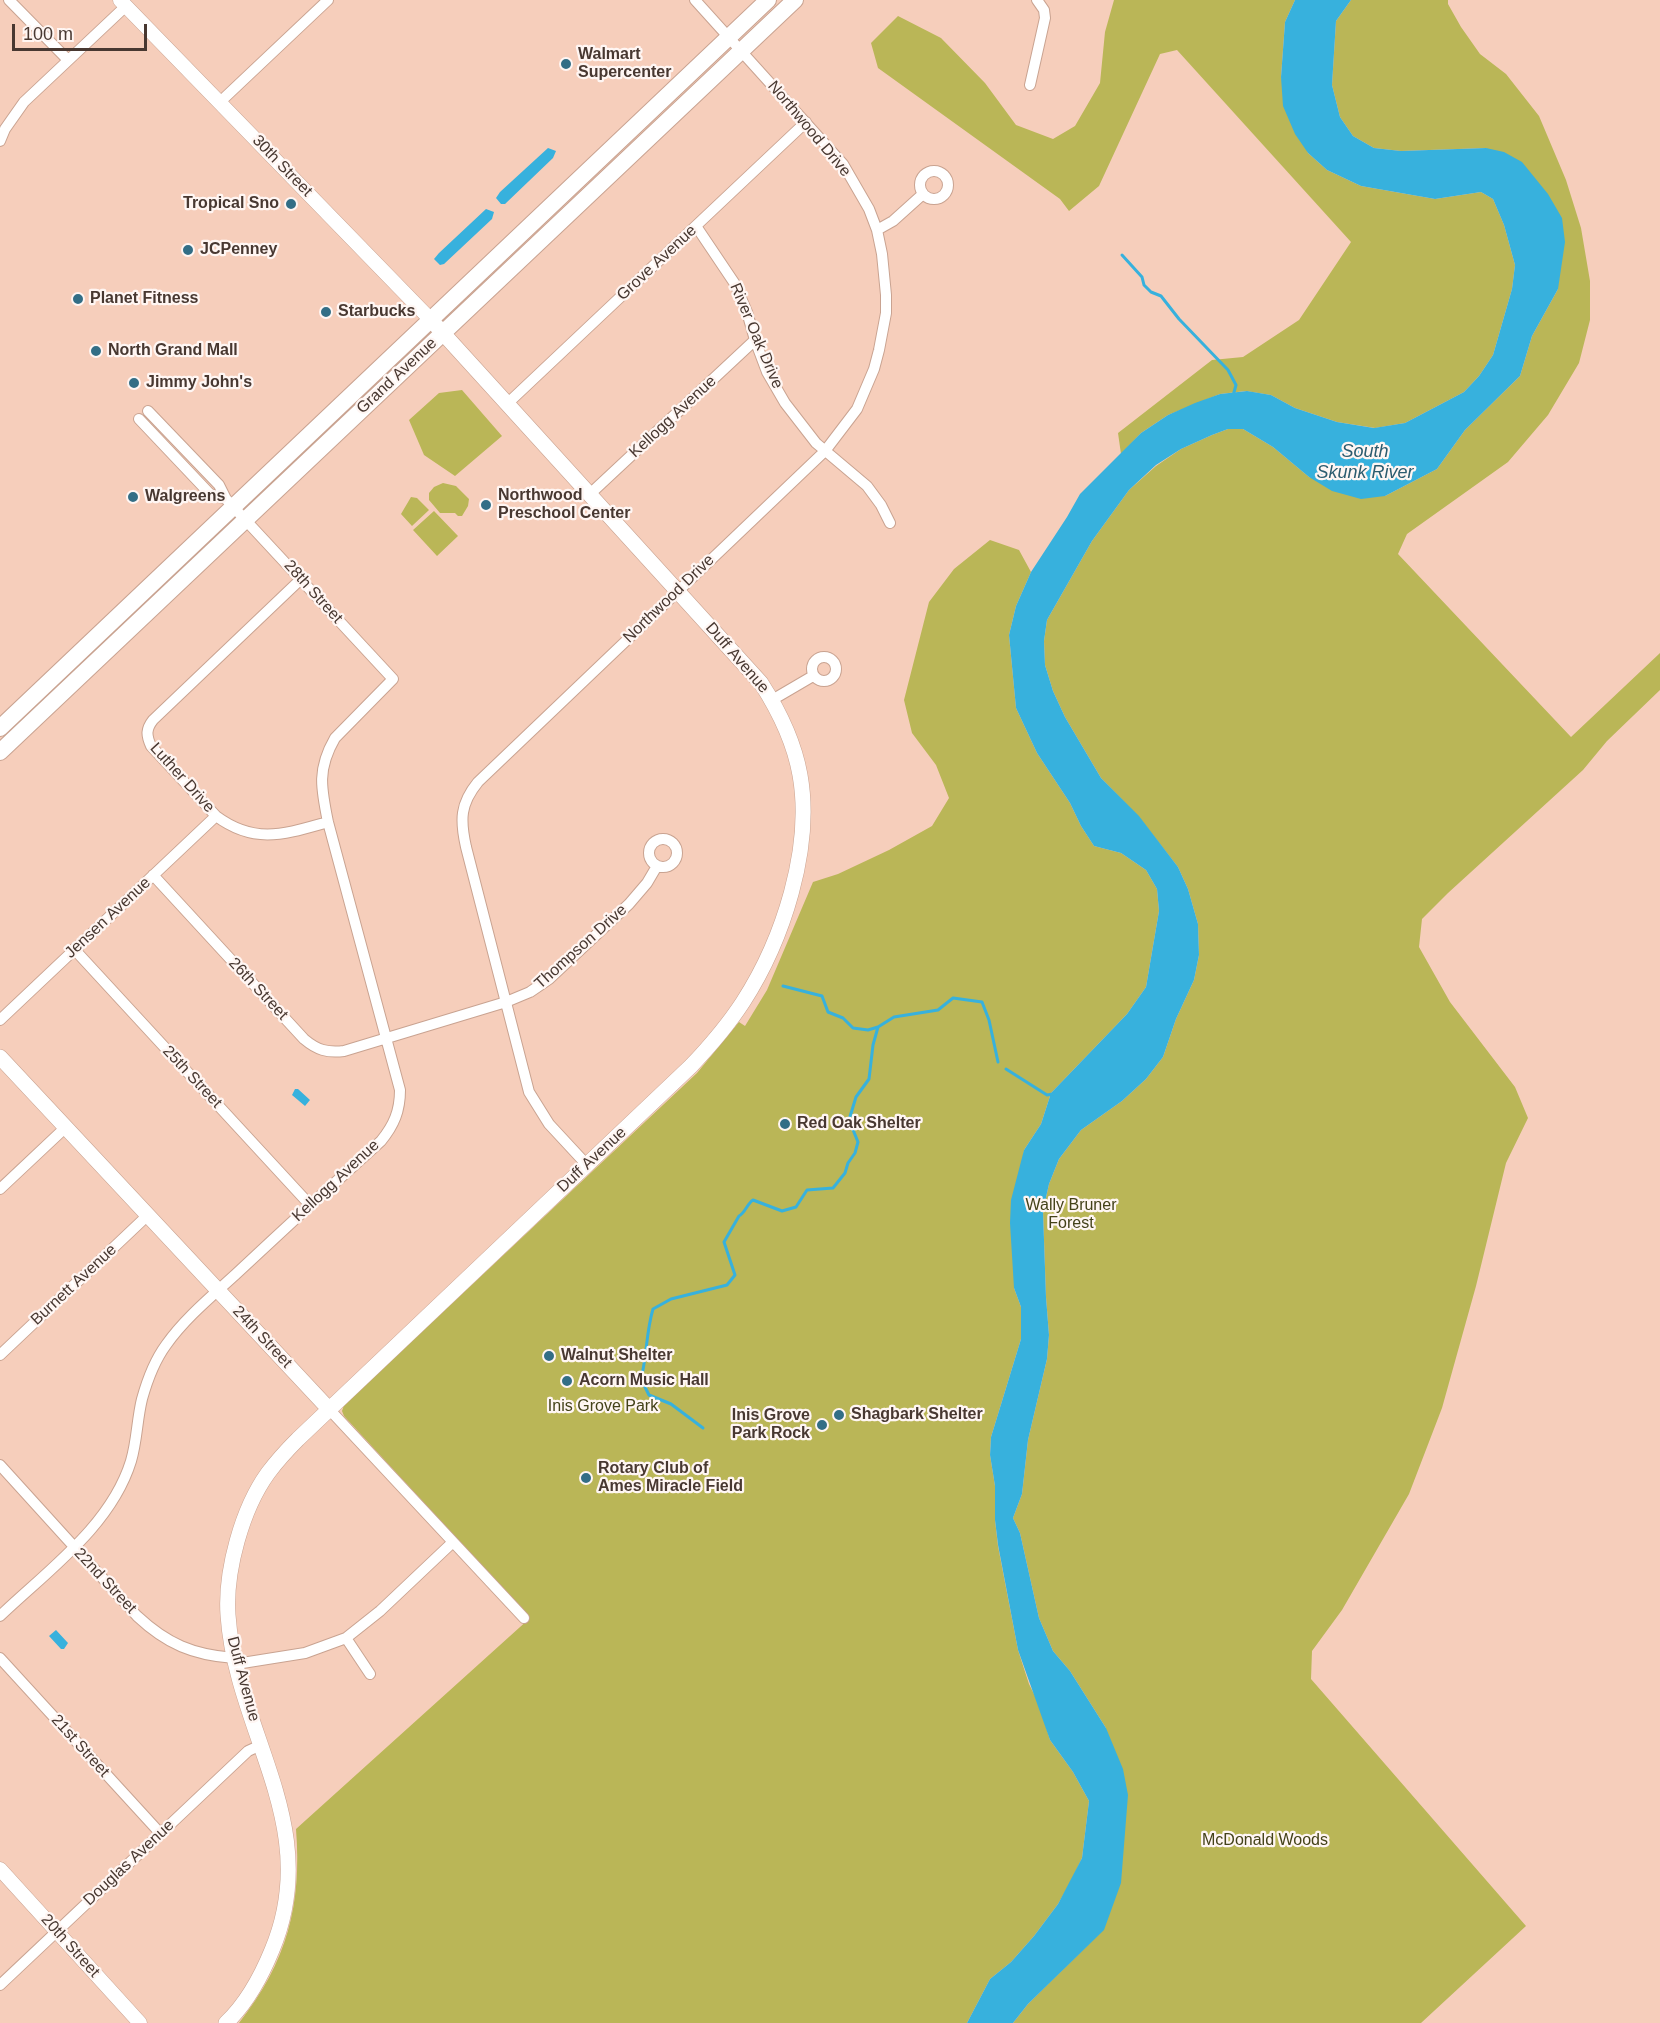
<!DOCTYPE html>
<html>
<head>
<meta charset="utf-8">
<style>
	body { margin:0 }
	#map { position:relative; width:1660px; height:2023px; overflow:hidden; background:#f6cebb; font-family:Arial,sans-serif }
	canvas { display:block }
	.scale { position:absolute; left:12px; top:24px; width:135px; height:27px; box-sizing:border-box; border:3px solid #483831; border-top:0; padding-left:8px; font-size:18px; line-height:21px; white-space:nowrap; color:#483831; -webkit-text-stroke:4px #fff6f3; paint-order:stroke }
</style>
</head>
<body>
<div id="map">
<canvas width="1660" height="2023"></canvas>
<div class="scale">100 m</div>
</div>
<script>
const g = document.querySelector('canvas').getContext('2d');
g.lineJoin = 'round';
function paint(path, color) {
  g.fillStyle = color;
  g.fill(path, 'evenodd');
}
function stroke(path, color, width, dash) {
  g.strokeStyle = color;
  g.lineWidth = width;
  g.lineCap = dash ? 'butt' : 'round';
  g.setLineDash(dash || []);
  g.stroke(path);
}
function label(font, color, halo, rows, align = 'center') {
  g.font = font + ' Arial,sans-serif';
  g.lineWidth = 4.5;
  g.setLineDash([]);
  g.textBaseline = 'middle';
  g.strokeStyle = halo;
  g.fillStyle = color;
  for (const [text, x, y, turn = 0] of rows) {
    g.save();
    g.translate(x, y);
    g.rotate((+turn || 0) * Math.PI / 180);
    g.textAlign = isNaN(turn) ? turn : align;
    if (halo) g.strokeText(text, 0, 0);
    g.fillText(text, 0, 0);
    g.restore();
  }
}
const green = new Path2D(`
	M1114 0H1295L1285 22 1281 77 1308 153 1327 170 1361 186 1435 199 1481 192 1493 199 1504 225 1515 265 1512 289 1493 355 1479 376 1464 392 1405 423 1375 428 1337 422 1295 408 1271 395 1246 391 1220 394 1168 415 1141 433 1121 454 1118 433 1212 360 1243 357 1299 320 1351 242 1177 50 1160 54 1099 186 1069 211 1060 199 878 68 871 43 898 16 941 38 985 83 1016 125 1053 139 1075 126 1100 83 1105 32Z
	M1351 0H1448V4L1461 27 1480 54 1506 74 1539 116 1566 180 1581 228 1590 281V320L1579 363 1548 415 1508 462 1407 534 1398 554 1571 737 1660 653V690L1607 741 1583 770 1448 893 1422 919 1419 947 1450 1002 1515 1087 1528 1118 1506 1163 1476 1286 1442 1408 1409 1494 1342 1610 1312 1651 1311 1679 1526 1926 1421 2023H1013L1028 2004 1104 1929 1106 1728 1070 1671 1053 1651 1039 1618 1020 1533 1013 1518 1022 1494 1028 1440 1047 1359 1049 1335 1046 1297 1043 1211 1049 1184 1059 1159 1081 1130 1122 1101 1146 1079 1163 1057 1176 1019 1194 980 1199 955 1198 924 1188 889 1178 867 1138 816 1101 778 1065 717 1053 691 1045 665 1044 641 1047 620 1092 541 1129 490 1156 466 1181 449 1212 435 1228 429H1243L1273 447 1309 477 1385 496 1437 469 1465 430 1520 376 1532 336 1558 289 1486 148 1401 151 1374 148 1353 136 1340 117 1332 85 1336 21Z
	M462 390 502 436 455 476 424 455 409 420 439 393Z
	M443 483 456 486 469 499 468 506 462 516H458L455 513H440L429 500V493L434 487Z
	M411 497 417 498 429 510 412 526 401 514Z
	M434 511 458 536 437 556 413 530Z
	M990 540 1019 550 1031 572 1016 606 1009 635 1016 708 1037 753 1070 803 1081 826 1094 846 1121 853 1146 870 1157 889 1159 911 1146 987 1127 1014 1051 1093 1041 1124 1024 1150 1014 1288 1021 1307V1339L991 1437 990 1455 995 1486V1520L998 1546 1018 1650 1029 1684 1039 1704 1050 1740 1073 1772 1089 1801 1082 1858 1070 1883 1058 1904 1034 1936 1011 1962 990 1979 967 2023H239C287 1962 302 1905 296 1829L530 1618 344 1416 342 1411 344 1405 697 1073 739 1022 745 1026 767 990 813 882 838 874 889 850 932 826 949 798 936 765 912 733 904 700 929 602 954 569Z`);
const water = new Path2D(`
	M1295 0H1351L1336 21 1332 85 1340 117 1353 136 1374 148 1401 151 1486 148 1504 152 1522 162 1548 194 1562 218 1565 242 1558 289 1532 336 1520 376 1465 430 1437 469 1385 496 1361 499 1332 491 1309 477 1273 447 1243 429H1228L1212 435 1181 449 1156 465 1129 490 1092 541 1047 620 1044 641 1045 665 1053 691 1065 717 1101 778 1139 816 1178 867 1188 889 1198 924 1199 955 1194 980 1176 1019 1163 1057 1146 1079 1122 1101 1081 1130 1059 1159 1049 1184 1043 1211 1046 1297 1049 1335 1047 1359 1028 1440 1022 1494 1013 1518 1020 1533 1039 1618 1053 1651 1070 1671 1106 1728 1123 1769 1128 1795 1121 1883 1104 1930 1028 2004 1013 2023H967L990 1979 1011 1962 1034 1936 1058 1904 1082 1858 1089 1801 1073 1772 1050 1740 1018 1650 998 1545 995 1520V1486L990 1455 991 1437 1021 1339V1307L1014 1288 1010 1223 1011 1200 1024 1150 1041 1124 1051 1093 1127 1014 1146 987 1159 911 1157 889 1146 870 1121 853 1094 846 1081 826 1070 803 1037 753 1016 708 1009 635 1016 606 1031 572 1067 517 1080 494 1141 433 1168 415 1195 403 1220 394 1247 391 1271 395 1295 408 1337 422 1374 428 1405 423 1464 392 1479 376 1493 355 1512 289 1515 265 1504 225 1493 199 1481 192 1435 199 1361 186 1327 170 1308 153 1295 134 1283 106 1281 77 1285 22Z
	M548 148 556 151 553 158 505 204H501L496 198 500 192Z
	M486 209 494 212 492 219 444 264 440 265 434 259 439 253Z
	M295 1089H298L310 1100 305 1106 292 1095Z
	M56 1630 68 1643 64 1649H61L49 1636Z`);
const stream = new Path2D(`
	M1122 255 1142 277 1144 285 1151 292 1161 296 1179 319 1228 370 1236 385 1233 396
	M783 986 822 996 828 1012 843 1018 853 1028 868 1030 878 1027
	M1006 1069 1047 1095 1053 1094
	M703 1428 671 1404 649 1395 641 1379C647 1356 646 1332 653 1309L671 1299 727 1285 735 1275 724 1242 739 1216C745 1213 747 1204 753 1200L782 1211 796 1207 807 1190 833 1188 845 1173 848 1163 855 1153 858 1142 849 1120 856 1097 869 1079 873 1045 878 1027 894 1017 938 1010 953 998 982 1002 989 1020 998 1062`);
const minor = new Path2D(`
	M9 0 68 60
	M1030 85 1045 18 1044 10 1037 0
	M220 102 328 0
	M0 141 5 129 24 102 126 6
	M920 185a14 14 0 1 1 28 0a14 14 0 1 1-28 0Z
	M696 226 735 284 747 312 755 340 767 372 785 403 816 443 867 486 881 505 890 523
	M877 230 893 221 923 194
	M508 403 806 122
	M139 419 210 494 226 499
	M590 494 755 340
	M301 579 153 720C146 729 146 735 151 746L216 816C255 845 285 834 328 822
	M812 669a12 12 0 1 1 24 0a12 12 0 1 1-24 0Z
	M772 700 813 676
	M649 853a14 14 0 1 1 28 0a14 14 0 1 1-28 0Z
	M153 875 304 1039C317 1050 327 1053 344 1051L506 1002 530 992 549 979 629 904 647 883 657 866
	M74 949 310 1205
	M0 1020 216 816
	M587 1165 549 1124 529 1092 466 847C460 820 460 804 478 782L825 451 857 409 874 369 879 350 886 313V295L882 254 877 230 869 209 843 164 695 0
	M0 1189 66 1127
	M0 1355 148 1215
	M328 1408 524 1618
	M0 1465 137 1616C167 1644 193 1655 234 1658
	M0 1616C47 1571 111 1526 131 1461 137 1441 137 1419 142 1399 147 1381 155 1360 166 1345 185 1318 212 1296 236 1274 284 1229 332 1185 381 1141 394 1125 400 1111 400 1090L328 822C321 788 317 769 335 738L393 679 226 499 219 485 148 411
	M346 1638 370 1674
	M0 1658 160 1833
	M236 1664 305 1653 346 1638 380 1611 453 1542
	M0 1985 248 1751 261 1745`);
const tertiary = new Path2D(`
	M120 0 431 320
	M0 1869 140 2023`);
const secondary = new Path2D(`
	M0 1057 328 1408
	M226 2023C247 2003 261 1977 272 1950 324 1826 236 1734 228 1615 225 1571 242 1509 268 1473 277 1461 287 1450 298 1439L691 1066C710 1046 728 1025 743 1002 783 940 813 848 800 775 794 741 779 711 761 683L431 320`);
const primary = new Path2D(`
	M0 728 768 0
	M0 752 795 0`);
const markers = [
	[566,64,6,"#336e86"],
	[291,204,6,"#336e86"],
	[188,250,6,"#336e86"],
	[78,299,6,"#336e86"],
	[326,312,6,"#336e86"],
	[96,351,6,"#336e86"],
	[134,383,6,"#336e86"],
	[133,497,6,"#336e86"],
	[486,505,6,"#336e86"],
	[785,1124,6,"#336e86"],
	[549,1356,6,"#336e86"],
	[567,1381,6,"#336e86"],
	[839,1415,6,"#336e86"],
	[822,1425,6,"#336e86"],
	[586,1478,6,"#336e86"]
];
const poiNames = [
	["Walmart",578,55],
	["Supercenter",578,73],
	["Tropical Sno",279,204,"right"],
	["JCPenney",200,250],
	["Planet Fitness",90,299],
	["Starbucks",338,312],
	["North Grand Mall",108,351],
	["Jimmy John's",146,383],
	["Northwood",498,496],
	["Preschool Center",498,514],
	["Walgreens",145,497],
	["Red Oak Shelter",797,1124],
	["Walnut Shelter",561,1356],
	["Acorn Music Hall",579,1381],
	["Shagbark Shelter",851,1415],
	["Inis Grove",810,1416,"right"],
	["Park Rock",810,1434,"right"],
	["Rotary Club of",598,1469],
	["Ames Miracle Field",598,1487]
];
const streetNames = [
	["Northwood Drive",809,129,50],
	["30th Street",282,166,46],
	["Grove Avenue",657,263,-43],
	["River Oak Drive",756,336,67],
	["Grand Avenue",397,376,-43],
	["Kellogg Avenue",673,417,-43],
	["28th Street",313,592,48],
	["Northwood Drive",669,599,-44],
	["Duff Avenue",737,658,49],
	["Luther Drive",182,778,48],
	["Jensen Avenue",108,918,-43],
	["Thompson Drive",581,947,-42],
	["26th Street",258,989,47],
	["25th Street",192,1077,47],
	["Duff Avenue",592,1160,-43],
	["Kellogg Avenue",336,1181,-43],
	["Burnett Avenue",74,1285,-43],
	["24th Street",262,1337,47],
	["22nd Street",105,1581,47],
	["Duff Avenue",243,1679,75],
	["21st Street",80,1746,48],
	["Douglas Avenue",129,1863,-43],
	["20th Street",70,1946,48]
];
const parkNames = [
	["Wally Bruner",1071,1206],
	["Forest",1071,1224],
	["Inis Grove Park",603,1407],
	["McDonald Woods",1265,1841]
];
const waterNames = [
	["South",1365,452],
	["Skunk River",1365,473]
];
paint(green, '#bab657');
paint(water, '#37b1dd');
stroke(stream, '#37b1dd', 3);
stroke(minor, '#c9a391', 12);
stroke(tertiary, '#c9a391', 15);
stroke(secondary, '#c9a391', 16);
stroke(primary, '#c9a391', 18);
stroke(minor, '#fff', 10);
stroke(tertiary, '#fff', 14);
stroke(secondary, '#fff', 15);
stroke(primary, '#fff', 16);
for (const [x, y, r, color] of markers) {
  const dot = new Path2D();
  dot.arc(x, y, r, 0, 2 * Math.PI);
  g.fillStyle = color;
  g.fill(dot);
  stroke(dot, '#fff6f3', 2);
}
label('bold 16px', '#483831', '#fff6f3', poiNames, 'left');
label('16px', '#483831', '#fff6f3', streetNames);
label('16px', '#444219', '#fff6f3', parkNames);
label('italic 18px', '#2c5c6f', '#fff6f3', waterNames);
</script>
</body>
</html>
